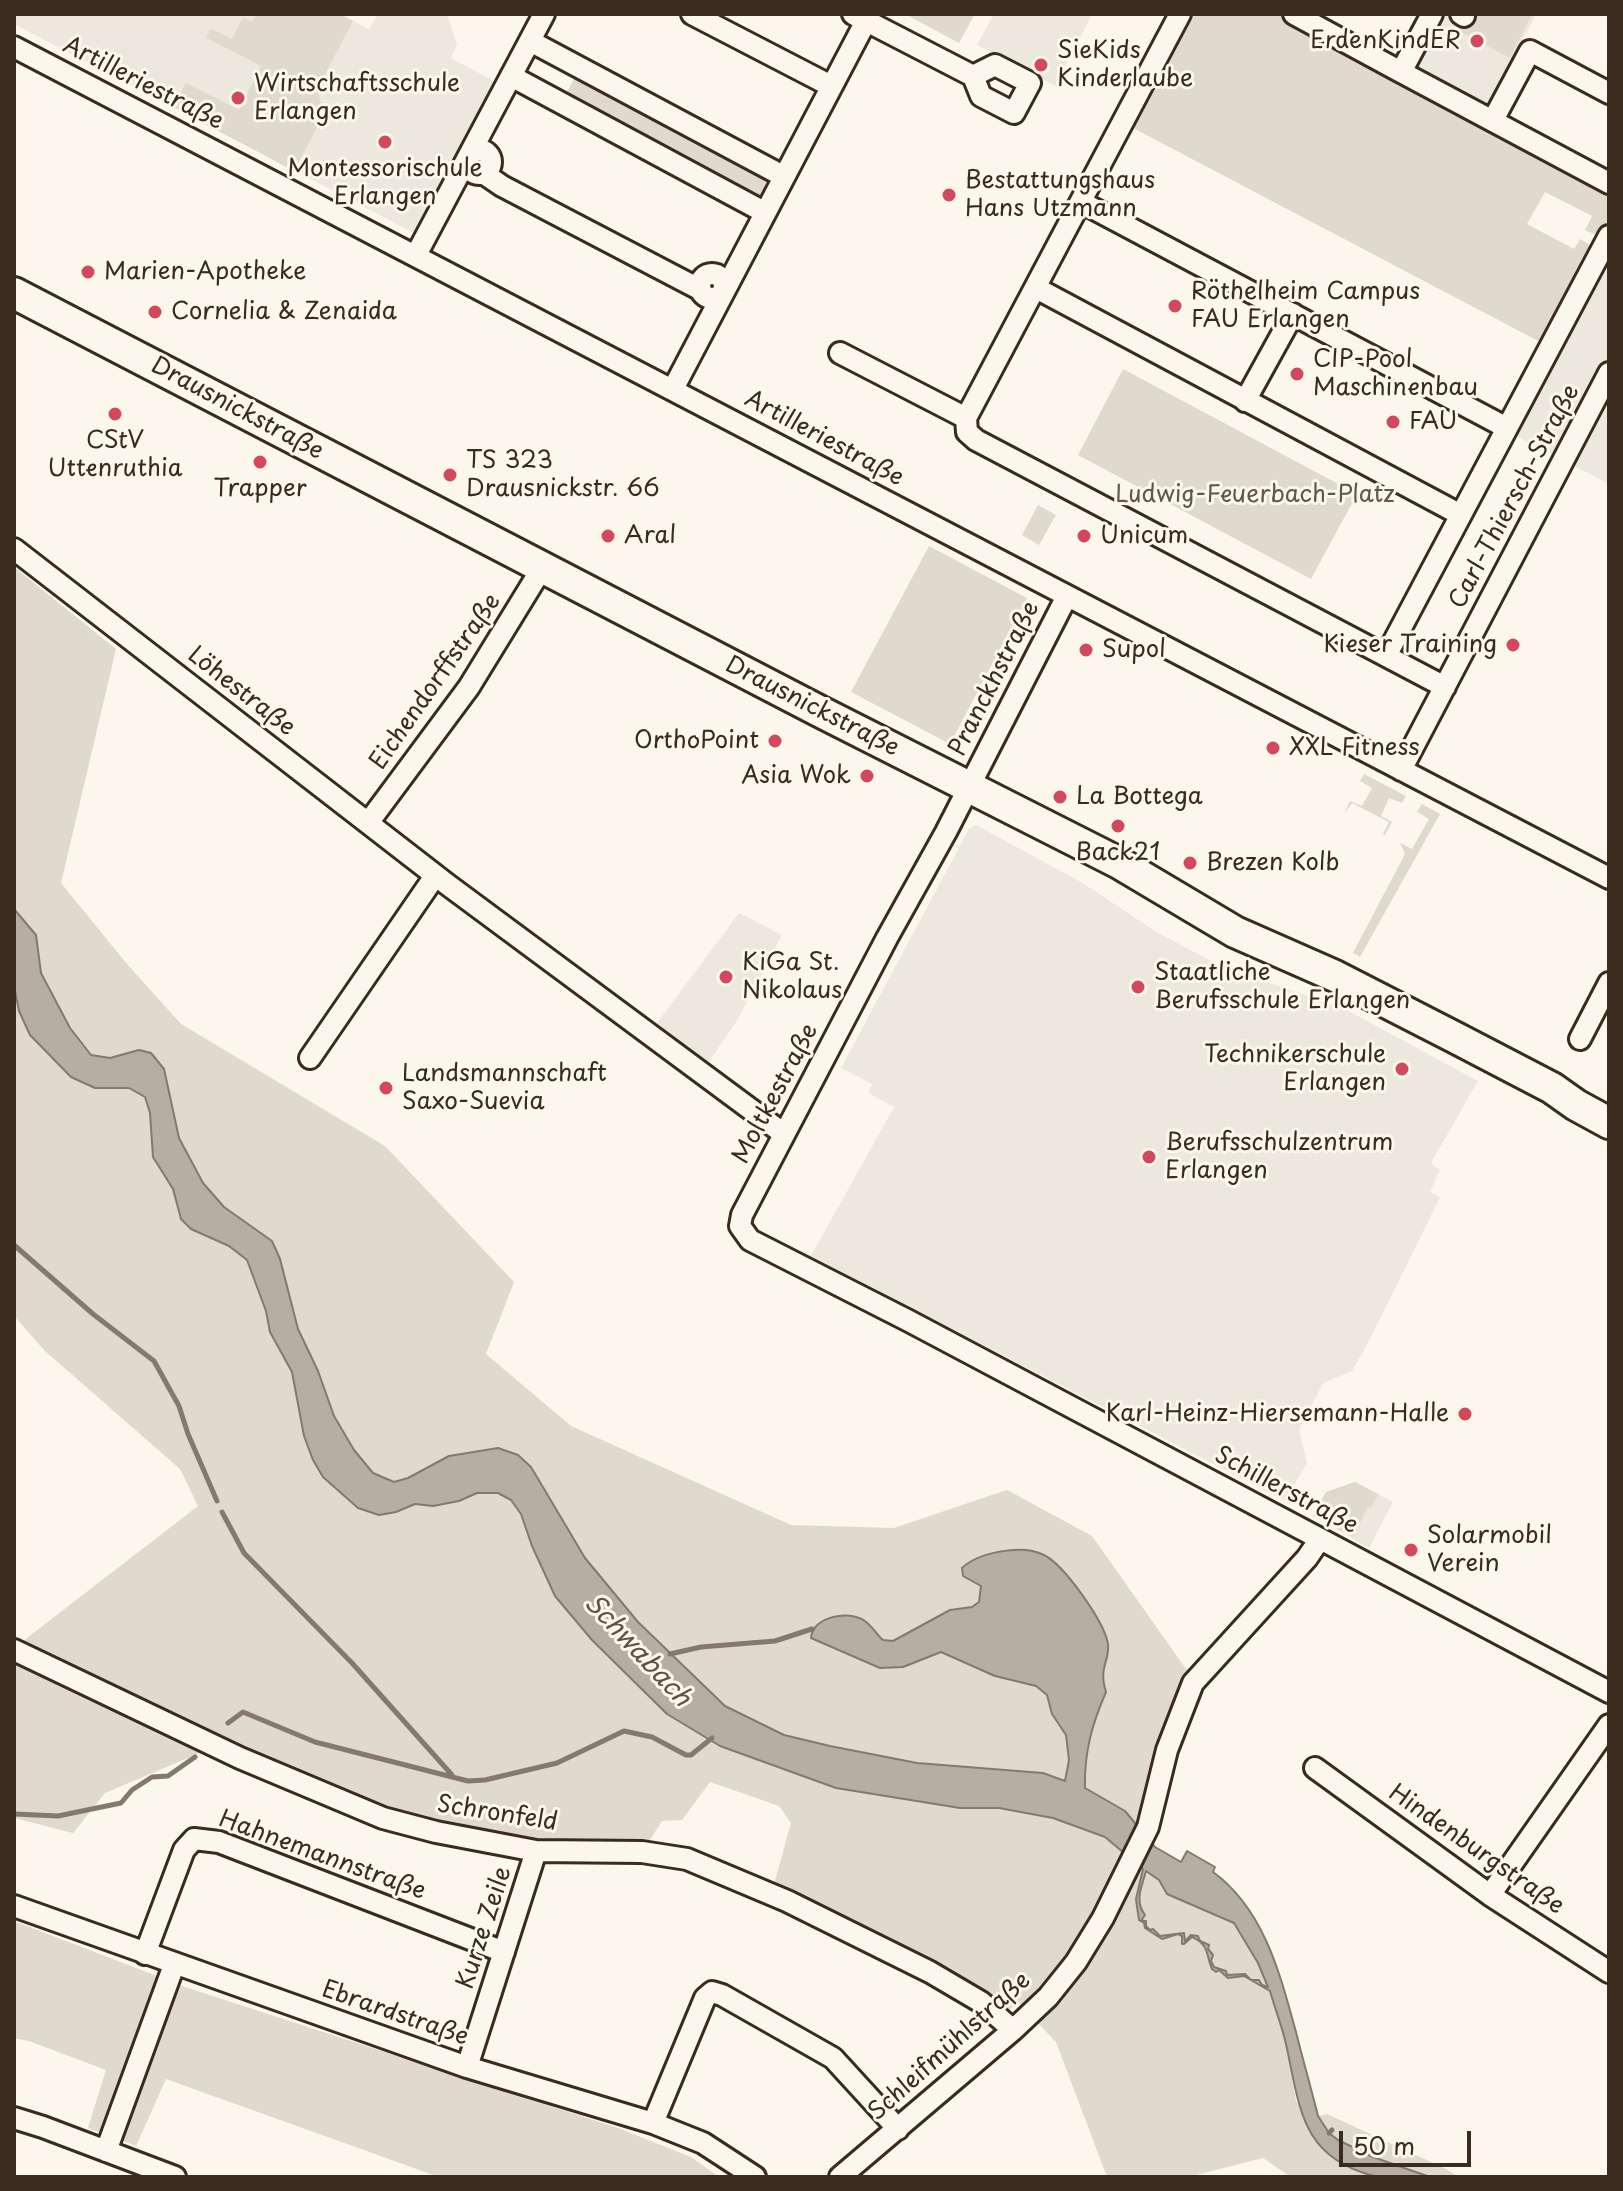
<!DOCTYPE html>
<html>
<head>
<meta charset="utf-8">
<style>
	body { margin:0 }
	#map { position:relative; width:1623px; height:2191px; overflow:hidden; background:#fbf7ec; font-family:"Playpen Sans",sans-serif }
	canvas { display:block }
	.frame { position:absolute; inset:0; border:16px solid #3b2a1e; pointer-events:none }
	.scale { position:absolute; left:1339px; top:2131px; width:132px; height:36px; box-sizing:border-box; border:4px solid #3b2a1e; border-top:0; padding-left:10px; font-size:24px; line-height:28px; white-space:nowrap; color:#3b2a1e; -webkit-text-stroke:6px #fbf7ec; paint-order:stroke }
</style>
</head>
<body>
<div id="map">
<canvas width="1623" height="2191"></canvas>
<div class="frame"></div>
<div class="scale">50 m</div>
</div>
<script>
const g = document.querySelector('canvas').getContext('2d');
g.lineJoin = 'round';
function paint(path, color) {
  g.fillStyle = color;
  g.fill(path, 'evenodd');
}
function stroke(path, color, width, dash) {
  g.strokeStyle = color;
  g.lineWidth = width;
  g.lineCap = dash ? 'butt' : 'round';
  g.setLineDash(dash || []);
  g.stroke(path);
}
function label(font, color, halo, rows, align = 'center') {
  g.font = font + ' "Playpen Sans",sans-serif';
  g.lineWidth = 6;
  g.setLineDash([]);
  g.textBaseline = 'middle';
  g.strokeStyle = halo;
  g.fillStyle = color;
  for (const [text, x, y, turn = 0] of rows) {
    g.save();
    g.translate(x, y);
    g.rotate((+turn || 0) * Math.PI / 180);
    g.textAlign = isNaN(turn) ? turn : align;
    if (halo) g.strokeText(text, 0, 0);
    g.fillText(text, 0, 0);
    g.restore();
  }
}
const built = new Path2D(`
	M14 14H340L369 29 378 14H447L457 45 451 58 494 81 414 233 14 24Z
	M994 14H1092L1055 86 977 45Z
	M1446 14 1535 16 1489 104 1418 67Z
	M1609 219V484L1514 435 1599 236Z
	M976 825 1081 882 1158 933 1225 968 1343 1008 1478 1081 1431 1163 1440 1170 1430 1192 1440 1197 1371 1337 1352 1371 1323 1383 1299 1430 1307 1463 1285 1501 811 1256 894 1107 868 1093 872 1084 841 1068 969 829Z
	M739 913 782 935 738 1019 708 1063 657 1023Z
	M1355 1482 1393 1502 1369 1548 1313 1516 1326 1492Z`);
const green = new Path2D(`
	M256 14H340L353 21 317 89 324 114 294 171 173 107 186 83 239 110 261 66 206 38 211 29 232 39 243 17 252 22Z
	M905 14H975L959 43Z
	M1190 14H1279L1609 188V219L1599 236 1585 230 1592 216 1545 192 1527 224 1574 249 1580 239 1595 248 1542 343 1133 128Z
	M1465 14H1532L1510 58 1457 30Z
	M577 73 775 177 759 204 563 100Z
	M1123 369 1357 494 1311 579 1078 455Z
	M1038 505 1056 515 1039 545 1022 535Z
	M929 546 1027 598 950 744 851 692Z
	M14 567 116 649 61 883 127 964 181 1024 385 1146 514 1282 486 1354 571 1426 791 1525 894 1528 1007 1490 1092 1536 1191 1676 1146 1834 1125 1811 1085 1788C1084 1753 1092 1725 1106 1692L1101 1677 1108 1645 1028 1551C1006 1552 979 1552 962 1568L963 1576 981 1586 979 1602 972 1607 950 1610 893 1641 883 1640 863 1620 818 1622 931 1656 941 1652 995 1676 1036 1686 1047 1695 1052 1714 1066 1735 1069 1760 1066 1781 1043 1773 917 1763 830 1746 784 1735 725 1706 638 1622 585 1558 542 1486 498 1448 449 1456 408 1478 394 1482 373 1473 354 1450 334 1416 318 1371 298 1329 272 1241 224 1207 203 1183 179 1138 164 1069 151 1053 139 1050 110 1058 91 1055 70 1028 41 973 36 935 14 909Z
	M1364 774 1406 796 1402 803 1389 798 1381 816 1392 822 1385 835 1383 834 1389 822 1352 803 1344 814 1350 801 1362 806 1372 788 1360 781Z
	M1422 804 1440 814 1360 957 1353 953 1405 854 1400 843 1412 849 1429 819 1417 812Z
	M14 986 19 1011 30 1035 71 1076 95 1088H129L145 1097 150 1113 153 1156 173 1189 181 1219 210 1238 229 1246 247 1260 266 1311 270 1332 292 1372 304 1436 313 1460 323 1477 358 1508 396 1512 415 1504 433 1506 459 1501 477 1493H498L511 1501 521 1514 532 1546 555 1596 592 1640 667 1714 720 1746 836 1788 960 1808H999L1053 1818 1105 1837 1159 1881 1234 1923 1258 1963 1269 1989 1286 2042 1296 2101 1351 2167 1376 2177H1291L1263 2158 1188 2177H1107L1056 2042 1019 2003 1002 2014 773 1888 791 1823 779 1806 710 1782 682 1820 662 1821 642 1852 536 1851 322 1795 14 1648 198 1506 180 1469 44 1350 14 1316Z
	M1355 1482 1378 1494 1371 1508 1368 1507 1353 1537 1313 1516 1326 1492Z
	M14 1659 209 1749 105 1793 73 1833 14 1818Z
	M14 1921 157 1976 104 2134 88 2128 106 2070 29 2041 14 2038Z
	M179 1985 618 2128 691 2157 719 2177H439L166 2079 136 2146 118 2139Z
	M1327 2114 1446 2169 1458 2177H1430L1373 2157 1338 2140 1329 2133 1318 2116Z`);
const water = new Path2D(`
	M14 909 36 935 41 973 70 1028 91 1055 110 1058 139 1050 151 1053 164 1069 179 1138 203 1183 224 1207 272 1241 280 1259 298 1329 318 1371 334 1416 354 1450 373 1473 394 1482 408 1478 449 1456 498 1448 518 1455 531 1467 585 1558 638 1622 725 1706 784 1735 830 1746 917 1763 1043 1773 1065 1781 1069 1760 1066 1735 1052 1714 1047 1695 1036 1686 995 1676 941 1652 903 1667 880 1668 811 1638C812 1617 849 1609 865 1621 872 1626 877 1635 883 1640L893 1641 950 1610 972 1607 979 1602 981 1586 963 1576 962 1568C979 1552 1022 1544 1044 1555 1064 1565 1104 1621 1108 1644 1110 1661 1098 1667 1106 1692 1092 1724 1084 1753 1085 1788L1125 1811 1155 1847 1181 1862 1187 1851 1215 1867 1213 1872C1264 1909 1280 1974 1296 2032 1303 2060 1311 2088 1318 2116L1329 2133 1338 2140 1373 2157 1430 2177C1413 2177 1391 2181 1374 2176 1300 2157 1300 2107 1286 2044 1282 2026 1275 2009 1270 1991L1244 1976 1228 1978 1219 1970 1216 1972 1212 1969C1206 1955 1209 1944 1192 1937L1184 1944H1182V1936L1178 1934 1162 1939 1145 1928 1144 1923 1139 1920 1136 1899 1143 1869 1105 1837 1053 1818 999 1808H960L836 1788 720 1746 667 1714 592 1640 555 1596 532 1546 521 1514 511 1500 498 1493H477L459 1501 433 1506 415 1504 396 1512 379 1515 358 1508 323 1477 313 1460 304 1436 292 1372 270 1332 266 1311 247 1260 229 1246 191 1229 181 1219 173 1189 153 1157 150 1113 145 1097 129 1088H95L71 1077 30 1035 19 1011 14 986ZM1146 1871 1159 1880 1167 1894 1234 1923 1258 1963 1268 1987 1262 1985 1259 1980H1251L1245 1974 1227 1975 1226 1971 1214 1967 1211 1961 1213 1955 1208 1949 1209 1945 1200 1941 1198 1936 1191 1935 1185 1941 1184 1933 1160 1936 1153 1929 1150 1930 1146 1926V1921H1141L1145 1915C1134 1901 1142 1886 1146 1871Z`);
const stream = new Path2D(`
	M14 1245 93 1314 154 1361 179 1406 188 1434 217 1501
	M222 1512 244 1553 352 1663 452 1775
	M670 1654 701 1647 775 1641 812 1629
	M228 1723 243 1712 315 1742 468 1781 485 1780 557 1763 624 1731 652 1737 686 1755H691L712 1738
	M14 1814 58 1816 121 1803 132 1790 152 1777 168 1776 195 1757
	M1329 2133 1332 2130`);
const street = new Path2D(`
	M692 14 831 86
	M853 14 973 76
	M1180 14 966 418 967 432 976 440 1445 687
	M1294 14 1401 72 1432 14
	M1461 14 1464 16
	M530 41 783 176
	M14 47 1609 878
	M995 65 1030 83 1014 113 981 96 973 76Z
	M1401 72 1609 183
	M511 76 764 212
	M1493 120 1530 51 1609 93
	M467 162a12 12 0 1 1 24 0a12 12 0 1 1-24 0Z
	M483 173 502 186 701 290
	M1081 202 1507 428
	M416 255 544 14
	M700 286a12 12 0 1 1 24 0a12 12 0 1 1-24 0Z
	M1036 288 1461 515
	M840 353 966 418
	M673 389 866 21
	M1245 401 1293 314
	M14 549 448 885 784 1134
	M1067 596 946 832 887 938 742 1215 740 1226 750 1240 909 1321 1609 1692
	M1386 656 1609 236
	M1401 770 1609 373
	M368 823 469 687 542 568
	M1580 1039 1609 983
	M310 1058 435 876
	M14 1650 240 1758 383 1818 436 1832 536 1851 642 1852 687 1859 787 1901 930 1972 981 2002 1013 2030
	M1315 1768 1490 1895 1609 1972
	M1490 1895 1609 1725
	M14 1906 467 2067 653 2123 703 2143 755 2177
	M145 1954 184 1850 194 1839 219 1842 504 1952
	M467 2067 536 1851
	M14 2118 43 2127 175 2177
	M653 2123 705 1998 712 1992 722 1995 833 2058 898 2129
	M106 2151 174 1965
	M840 2177 1013 2030 1048 1997 1076 1962 1103 1918 1148 1827 1167 1750 1193 1683 1307 1558 1320 1539`);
const secondary = new Path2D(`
	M14 293 821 712 1119 863 1235 932 1335 976 1456 1038 1552 1088 1576 1105 1609 1123`);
const markers = [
	[1477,41,8,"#d1495b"],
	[1041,65,8,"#d1495b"],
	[238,98,8,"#d1495b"],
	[385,142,8,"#d1495b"],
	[949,195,8,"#d1495b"],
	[88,272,8,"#d1495b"],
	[1175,306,8,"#d1495b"],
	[155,312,8,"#d1495b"],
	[1297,374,8,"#d1495b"],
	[115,414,8,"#d1495b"],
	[1393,422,8,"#d1495b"],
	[260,462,8,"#d1495b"],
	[450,475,8,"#d1495b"],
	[608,536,8,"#d1495b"],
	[1084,536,8,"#d1495b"],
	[1513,645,8,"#d1495b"],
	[1086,650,8,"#d1495b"],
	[775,741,8,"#d1495b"],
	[1273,748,8,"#d1495b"],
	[867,776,8,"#d1495b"],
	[1060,797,8,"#d1495b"],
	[1118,826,8,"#d1495b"],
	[1190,863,8,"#d1495b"],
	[726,977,8,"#d1495b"],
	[1138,987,8,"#d1495b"],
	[1402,1069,8,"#d1495b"],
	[386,1088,8,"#d1495b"],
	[1149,1157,8,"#d1495b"],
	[1465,1414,8,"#d1495b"],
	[1411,1550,8,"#d1495b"]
];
const poiNames = [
	["ErdenKindER",1461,41,"right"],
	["SieKids",1057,51],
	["Kinderlaube",1057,79],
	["Wirtschaftsschule",254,84],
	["Erlangen",254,112],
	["Montessorischule",385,169,"center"],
	["Erlangen",385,197,"center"],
	["Bestattungshaus",965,181],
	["Hans Utzmann",965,209],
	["Marien-Apotheke",104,272],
	["Röthelheim Campus",1191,292],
	["FAU Erlangen",1191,320],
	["Cornelia & Zenaida",171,312],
	["CIP-Pool",1313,360],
	["Maschinenbau",1313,388],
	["FAU",1409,422],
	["CStV",115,441,"center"],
	["Uttenruthia",115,469,"center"],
	["TS 323",466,461],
	["Drausnickstr. 66",466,489],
	["Trapper",260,489,"center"],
	["Aral",624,536],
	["Unicum",1100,536],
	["Kieser Training",1497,645,"right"],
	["Supol",1102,650],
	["OrthoPoint",759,741,"right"],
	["XXL Fitness",1289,748],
	["Asia Wok",851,776,"right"],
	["La Bottega",1076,797],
	["Back21",1118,853,"center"],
	["Brezen Kolb",1206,863],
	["KiGa St.",742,963],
	["Nikolaus",742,991],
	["Staatliche",1154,973],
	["Berufsschule Erlangen",1154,1001],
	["Technikerschule",1386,1055,"right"],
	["Erlangen",1386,1083,"right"],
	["Landsmannschaft",402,1074],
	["Saxo-Suevia",402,1102],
	["Berufsschulzentrum",1165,1143],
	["Erlangen",1165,1171],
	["Karl-Heinz-Hiersemann-Halle",1449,1414,"right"],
	["Solarmobil",1427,1536],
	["Verein",1427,1564]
];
const streetNames = [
	["Artilleriestraße",143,84,27],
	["Drausnickstraße",237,409,28],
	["Artilleriestraße",824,439,28],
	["Carl-Thiersch-Straße",1515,497,-62],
	["Pranckhstraße",995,679,-63],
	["Eichendorffstraße",436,682,-55],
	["Löhestraße",241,692,38],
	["Drausnickstraße",812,707,27],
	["Moltkestraße",776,1094,-62],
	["Schillerstraße",1286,1491,28],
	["Schronfeld",497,1814,9],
	["Hindenburgstraße",1476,1850,35],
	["Hahnemannstraße",322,1856,20],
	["Kurze Zeile",485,1928,-72],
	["Ebrardstraße",395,2014,19],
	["Schleifmühlstraße",950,2047,-42]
];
const parkNames = [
	["Ludwig-Feuerbach-Platz",1255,495]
];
const waterNames = [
	["Schwabach",637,1651,47]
];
paint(built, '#ede8dd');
paint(green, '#dfd9ce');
paint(water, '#b6aea2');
stroke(water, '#85796d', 2);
stroke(stream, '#85796d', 5);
stroke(street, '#3b2a1e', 26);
stroke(secondary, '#3b2a1e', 36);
stroke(street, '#fbf7ec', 20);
stroke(secondary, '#fbf7ec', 30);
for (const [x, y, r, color] of markers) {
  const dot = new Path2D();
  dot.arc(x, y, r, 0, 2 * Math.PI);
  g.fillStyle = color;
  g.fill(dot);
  stroke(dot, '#fbf7ec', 3);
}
label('24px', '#3b2a1e', '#fbf7ec', poiNames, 'left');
label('24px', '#3b2a1e', '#fbf7ec', streetNames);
label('24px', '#64564a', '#fbf7ec', parkNames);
label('italic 26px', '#605246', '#fbf7ec', waterNames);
</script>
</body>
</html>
